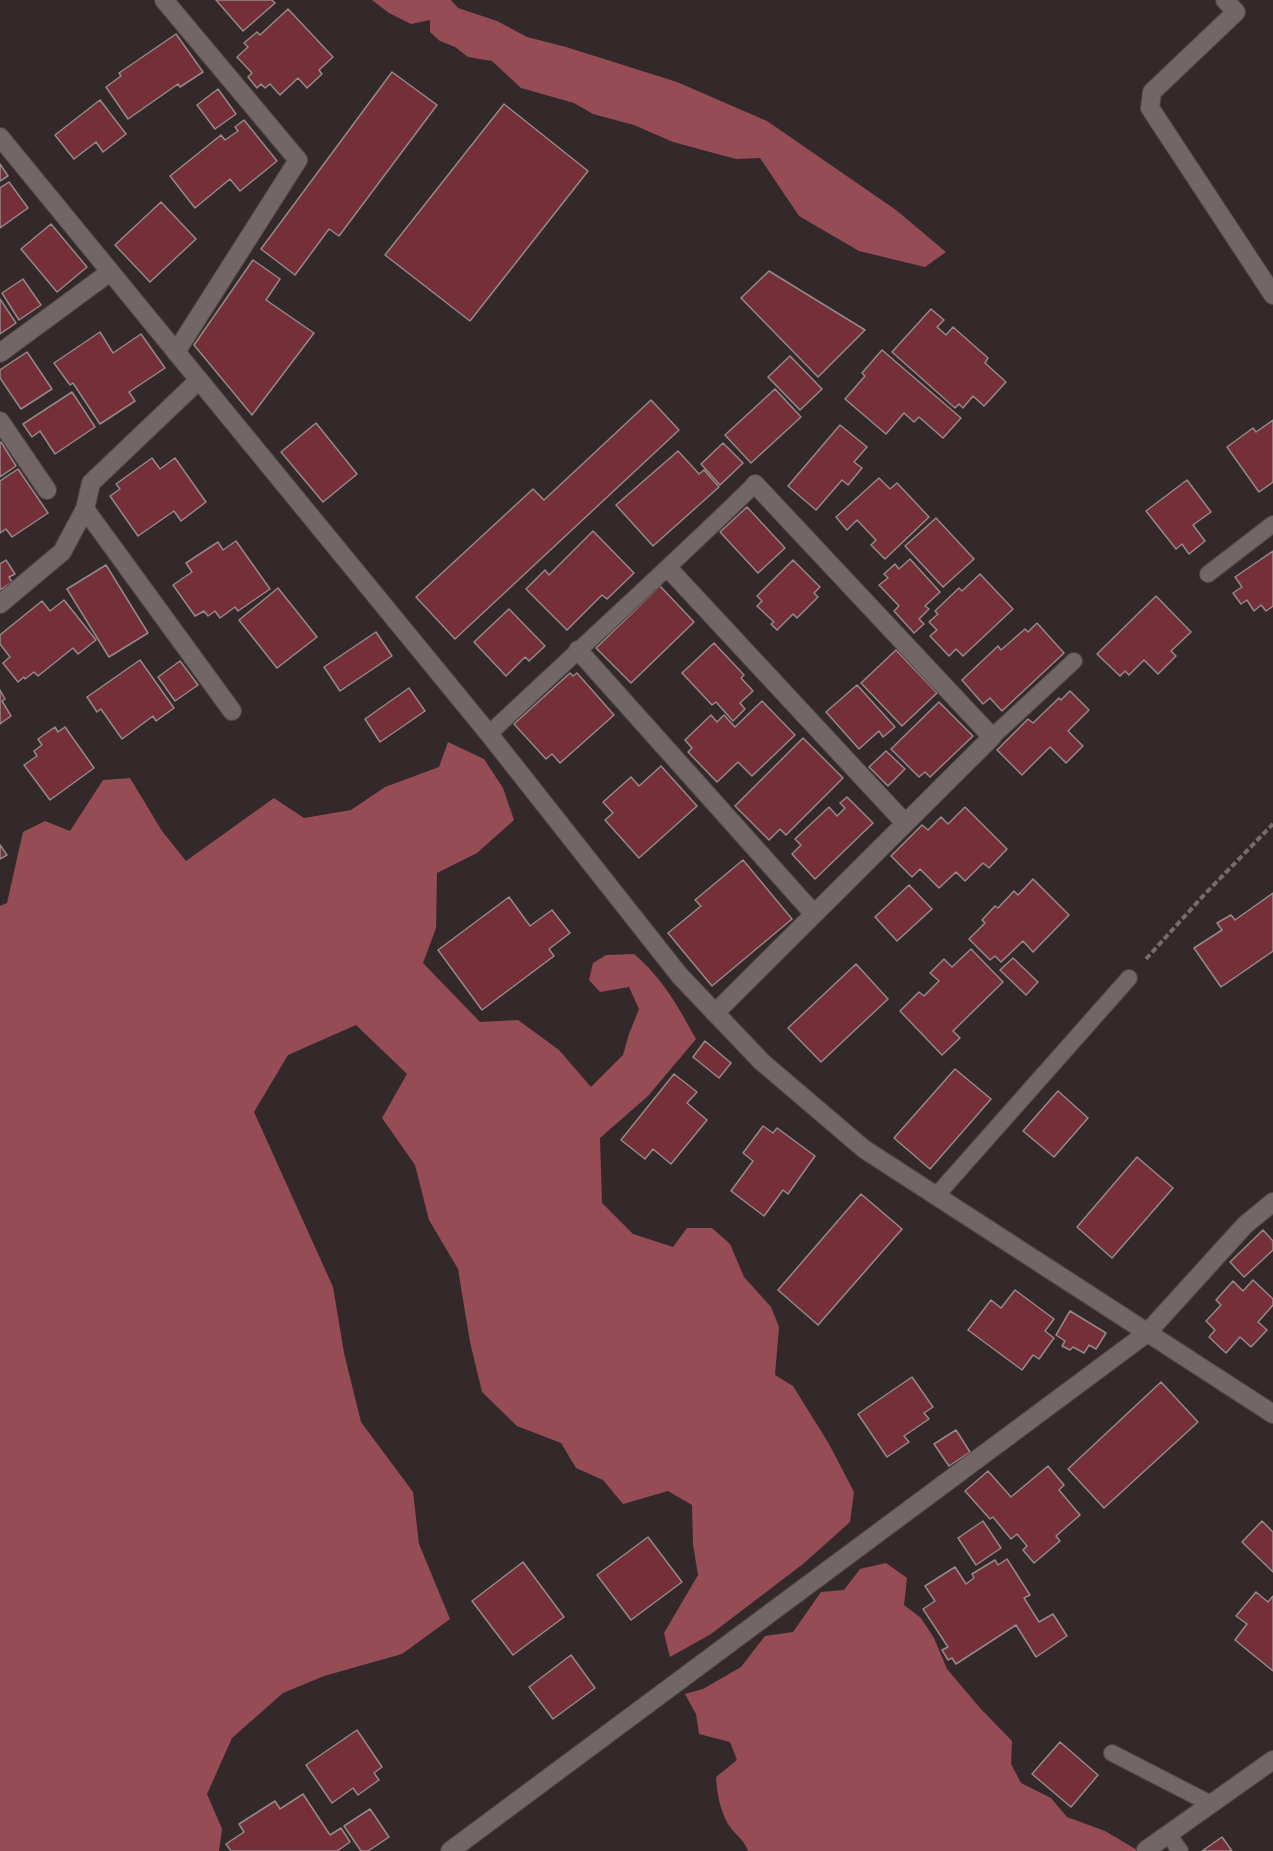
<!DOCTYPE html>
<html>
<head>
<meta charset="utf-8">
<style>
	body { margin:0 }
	canvas { display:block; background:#34292a }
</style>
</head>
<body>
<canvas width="1273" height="1851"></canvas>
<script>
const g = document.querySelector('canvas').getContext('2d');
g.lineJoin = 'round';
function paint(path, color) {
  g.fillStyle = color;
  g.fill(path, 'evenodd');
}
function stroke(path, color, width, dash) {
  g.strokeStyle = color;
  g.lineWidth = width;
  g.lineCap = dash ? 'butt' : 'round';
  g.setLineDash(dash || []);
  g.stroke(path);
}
const forest = new Path2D(`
	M372 0H451L458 8 497 21 527 37 566 47 677 82 767 121 896 210 946 252 925 267 859 251 799 216 760 158 736 159 673 142 634 125 593 114 574 103 521 88 492 61 468 57 455 47 440 41 430 32V20L411 24 389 13Z
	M448 742 484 759 503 788 514 820 477 853 437 873 436 928 423 963 480 1022 518 1020 559 1050 591 1087 623 1055 629 1034 639 1009 629 987 600 992 589 980 593 963 606 955 634 954C664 980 677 1005 696 1039L648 1096 600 1138 602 1203 633 1234 673 1247 687 1228H712L730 1244 744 1277 771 1307 779 1327 775 1375 793 1386 829 1444 854 1492 850 1522 803 1564 711 1634 670 1657 664 1633 698 1575 693 1544 692 1505 668 1491 623 1504 603 1480 576 1468 561 1443 517 1426 482 1392 470 1342 458 1269 429 1220 415 1165 382 1118 407 1074 356 1025 288 1055 254 1112 333 1287 344 1353 361 1422 413 1492 419 1544 450 1619 402 1654 324 1676 283 1693 232 1738 207 1794 222 1829 219 1851H0V906L7 903 23 832 45 821 70 831 103 780 130 778 162 831 186 861 274 798 304 818 351 810 385 787 439 767Z
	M886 1563 907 1578 904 1605 921 1618 934 1638 947 1669 980 1708 1012 1741 1011 1764 1021 1783 1051 1798 1067 1817 1105 1831 1137 1850 1142 1851H748C744 1839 734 1834 728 1824 720 1810 717 1793 716 1777L737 1760 730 1742 699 1734 696 1714 685 1694 703 1689 741 1667 765 1636 793 1632 821 1592 844 1590 860 1569Z`);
const building = new Path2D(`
	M216 0H272L275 3 243 31Z
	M288 9 333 57 319 70 322 74 307 88 298 78 280 95 270 84 265 88 261 84 257 88 248 77 252 73 237 57 248 47 244 43 257 32 260 35Z
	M176 34 203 72 180 87 178 84 128 119 106 87 121 76 119 73Z
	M392 72 437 105 339 236 329 229 295 275 261 249Z
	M218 89 236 114 215 129 197 105Z
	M100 100 126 134 103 152 96 142 74 159 55 135Z
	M504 104 588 171 470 321 385 255Z
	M244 120 277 161 240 191 230 179 195 208 170 176 221 135 225 140 238 131 235 127Z
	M0 164 8 176 0 181Z
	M9 182 28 208 0 228V188Z
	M161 202 196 239 150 282 115 245Z
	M51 224 87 267 57 292 21 249Z
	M253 260 280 279 266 300 314 333 252 415 194 345Z
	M769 271 865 330 818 377 741 298Z
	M23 279 41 305 19 320 2 293Z
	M0 299 16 323 0 334Z
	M931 309 944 320 937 327 946 335 953 327 988 358 985 363 1006 382 984 406 973 396 963 408 959 404 955 408 892 352Z
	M100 332 113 353 141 334 165 368 129 392 135 401 100 424 73 383 70 385 54 363Z
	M882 350 961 418 943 438 919 417 914 422 904 413 886 434 845 399 865 376 862 373Z
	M27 352 52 389 21 409 0 378V370Z
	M790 356 822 389 800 410 768 377Z
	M775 389 801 417 751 463 725 435Z
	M72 392 95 427 55 454 40 431 32 437 23 424Z
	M651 400 679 430 455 639 416 597 533 489 544 500Z
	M1273 420V482L1259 492 1227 447 1253 428 1256 432Z
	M316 423 357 474 323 502 281 452Z
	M840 425 867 447 854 462 862 468 848 485 842 480 816 510 788 486Z
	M1 442 16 466 0 477V443Z
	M723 443 743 463 720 485 701 464Z
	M678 451 699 474 704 470 719 487 653 546 616 505Z
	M152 458 160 469 175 458 206 502 181 521 174 511 138 536 110 496 120 489 116 484Z
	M18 469 48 513 12 537 6 529 0 533V481Z
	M879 478 890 489 897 483 929 517 885 559 871 545 876 540 857 520 847 530 836 517Z
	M1187 480 1211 512 1193 525 1205 541 1189 554 1182 544 1176 549 1146 511Z
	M747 507 785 548 758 573 720 532Z
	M936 518 974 559 943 587 905 546Z
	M593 531 634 573 607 599 602 595 567 630 526 589 545 570 549 575Z
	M236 541 270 589 238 611 235 607 220 618 215 611 208 616 204 611 195 616 173 585 192 572 186 563 218 542 223 550Z
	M1273 551V606L1266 611 1261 605 1254 611 1247 600 1241 604 1233 593 1242 587 1235 577Z
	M910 559 940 592 925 606 929 609 919 619 924 624 914 633 894 611 899 606 879 585 888 578 884 574 895 564 899 569Z
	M6 560 15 574 9 577 12 582 0 590V564Z
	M793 560 820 587 814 593 818 597 797 618 793 614 777 630 771 624 774 622 757 606 762 601 757 596Z
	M106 565 148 633 109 657 67 589Z
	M980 574 1013 609 963 656 956 649 949 656 930 636 937 630 929 622 938 614 935 611 959 588 962 591Z
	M660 586 694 622 631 683 596 648Z
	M278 588 317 637 277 668 239 620Z
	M1156 596 1191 632 1171 651 1176 656 1158 674 1144 660 1129 675 1125 671 1120 676 1097 654Z
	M64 600 96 640 78 654 73 648 38 676 34 672 25 679 24 677 18 682 3 663 10 657 0 644V635L42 601 50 611Z
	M509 609 545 646 529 661 525 657 506 676 474 642Z
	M1037 623 1064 653 1002 711 990 698 983 704 962 680 998 646 1001 650 1025 629 1028 632Z
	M376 632 392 656 340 691 324 667Z
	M714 643 744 675 741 678 753 691 740 703 745 709 733 721 716 702 712 705 682 673Z
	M896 650 937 693 902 726 861 683Z
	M140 660 174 708 156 721 153 716 122 739 101 709 97 712 87 697Z
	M180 661 198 685 175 701 158 677Z
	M570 673 573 676 577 673 614 715 560 763 552 754 546 759 514 724Z
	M857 685 895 727 883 737 879 731 859 749 826 712Z
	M409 688 425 711 380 742 365 719Z
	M0 690 5 699 2 701 11 716 0 724Z
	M1070 691 1089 710 1068 731 1083 746 1066 763 1050 747 1022 775 997 750 1028 719 1033 723 1059 698 1061 700Z
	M762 701 795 735 752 776 738 762 717 782 688 752 692 748 685 740 711 715 717 722 724 715 735 727Z
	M939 702 973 736 930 777 925 772 919 777 891 749Z
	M55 727 58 732 65 727 94 768 50 800 24 765 37 756 34 751 42 745 38 739Z
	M803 738 843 778 786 835 780 829 769 840 735 806Z
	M886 751 905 769 888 786 869 767Z
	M661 766 697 806 639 858 605 820 613 813 603 802 631 777 639 786Z
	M847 797 873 823 815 879 792 854 801 845 795 839 829 807 837 816 845 808 840 803Z
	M965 807 1007 849 989 868 983 863 965 881 956 872 939 888 920 869 912 877 891 856 922 825 928 830 941 817 948 824Z
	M0 845 7 855 0 859Z
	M743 860 792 919 712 986 668 933 701 906 695 900Z
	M1033 879 1069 915 1033 952 1023 941 1001 962 995 956 990 960 969 939 985 923 982 920 995 906 998 908 1014 891 1018 895Z
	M909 885 932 909 897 941 875 917Z
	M1273 893V951L1221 987 1194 948 1222 930 1217 923 1231 915 1235 920Z
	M509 897 530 926 552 910 570 933 549 949 554 956 482 1010 438 950Z
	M971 949 1003 982 953 1031 960 1038 942 1055 900 1011 919 992 924 996 939 981 930 973 944 959 952 967Z
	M1013 958 1038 982 1026 995 1000 970Z
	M856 964 888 999 821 1062 788 1028Z
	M705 1041 731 1063 719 1078 693 1057Z
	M955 1069 991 1099 930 1169 894 1138Z
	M674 1074 697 1092 687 1103 707 1120 671 1164 653 1149 645 1159 621 1140Z
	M1058 1091 1088 1118 1054 1157 1023 1131Z
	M763 1126 773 1133 777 1128 815 1156 788 1194 783 1190 764 1216 731 1191 753 1161 743 1153Z
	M1137 1157 1173 1188 1112 1258 1077 1227Z
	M861 1194 902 1229 818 1325 778 1290Z
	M1263 1230 1273 1241V1250L1244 1277 1230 1262Z
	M1253 1280 1273 1299V1305L1258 1322 1267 1330 1251 1347 1240 1337 1226 1353 1209 1337 1215 1330 1206 1321 1221 1305 1216 1300 1233 1281 1243 1291Z
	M1015 1290 1054 1319 1045 1331 1054 1338 1039 1359 1033 1355 1022 1370 968 1330 991 1300 1001 1308Z
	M1070 1311 1106 1333 1096 1349 1089 1345 1084 1353 1073 1347 1070 1350 1062 1346 1065 1341 1056 1335Z
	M912 1377 933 1407 924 1413 929 1419 904 1436 909 1442 887 1457 858 1414Z
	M1161 1382 1198 1422 1104 1508 1068 1469Z
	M956 1430 970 1452 949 1466 934 1444Z
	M1048 1466 1064 1485 1059 1490 1080 1515 1056 1536 1060 1541 1034 1563 1023 1550 1027 1546 1017 1534 1011 1539 993 1517 990 1519 965 1491 988 1471 1011 1497Z
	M983 1521 1001 1548 976 1565 958 1538Z
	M1262 1521 1273 1532V1572L1242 1542Z
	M648 1537 682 1582 631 1620 597 1575Z
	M1007 1559 1030 1595 1024 1598 1039 1622 1053 1614 1067 1636 1036 1657 1016 1625 956 1664 952 1658 948 1660 942 1650 948 1647 923 1609 935 1601 925 1586 955 1567 966 1584 974 1578 972 1574 995 1560 998 1565Z
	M523 1562 564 1617 513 1655 472 1601Z
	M1256 1592 1268 1602 1273 1596V1671L1235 1640 1247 1624 1236 1616Z
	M571 1655 595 1688 553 1719 529 1687Z
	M357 1730 382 1767 374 1773 379 1780 358 1795 353 1788 332 1803 306 1765Z
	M1060 1742 1098 1775 1071 1807 1032 1774Z
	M303 1794 330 1835 341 1828 350 1842 337 1851H231L226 1844 244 1832 239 1824 275 1801 280 1809Z
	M370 1809 389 1837 368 1851H361L344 1826Z
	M1222 1837 1232 1851H1202Z`);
const path = new Path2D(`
	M1146 959 1203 896 1273 824`);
const lane = new Path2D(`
	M1208 574 1273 524
	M489 734C578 650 668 569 755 484
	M992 737 1074 661
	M936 1196 1129 978
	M1112 1753 1211 1804
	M1168 1834 1180 1851`);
const street = new Path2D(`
	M164 0 298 160 176 352
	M1225 0 1236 12 1152 92 1150 108 1273 295
	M0 353 110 272
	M0 421 47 490
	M85 509 232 711
	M669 569 905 823
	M0 604 62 552 85 509 91 483 199 380
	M578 650 814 914
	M715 1013 992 737 755 484
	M1146 1850 1273 1760
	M450 1851 1147 1333 1245 1225 1273 1202`);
const secondary = new Path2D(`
	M0 137 489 734 680 976 762 1062 864 1149 1273 1414`);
paint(forest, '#954c55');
paint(building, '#742f39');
stroke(building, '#958888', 1.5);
stroke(lane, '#514848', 18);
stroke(street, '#514848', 20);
stroke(secondary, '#514848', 20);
stroke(path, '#766c6d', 4, [6, 3]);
stroke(lane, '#726666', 16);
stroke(street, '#726666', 18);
stroke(secondary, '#726666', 18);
</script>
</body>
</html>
